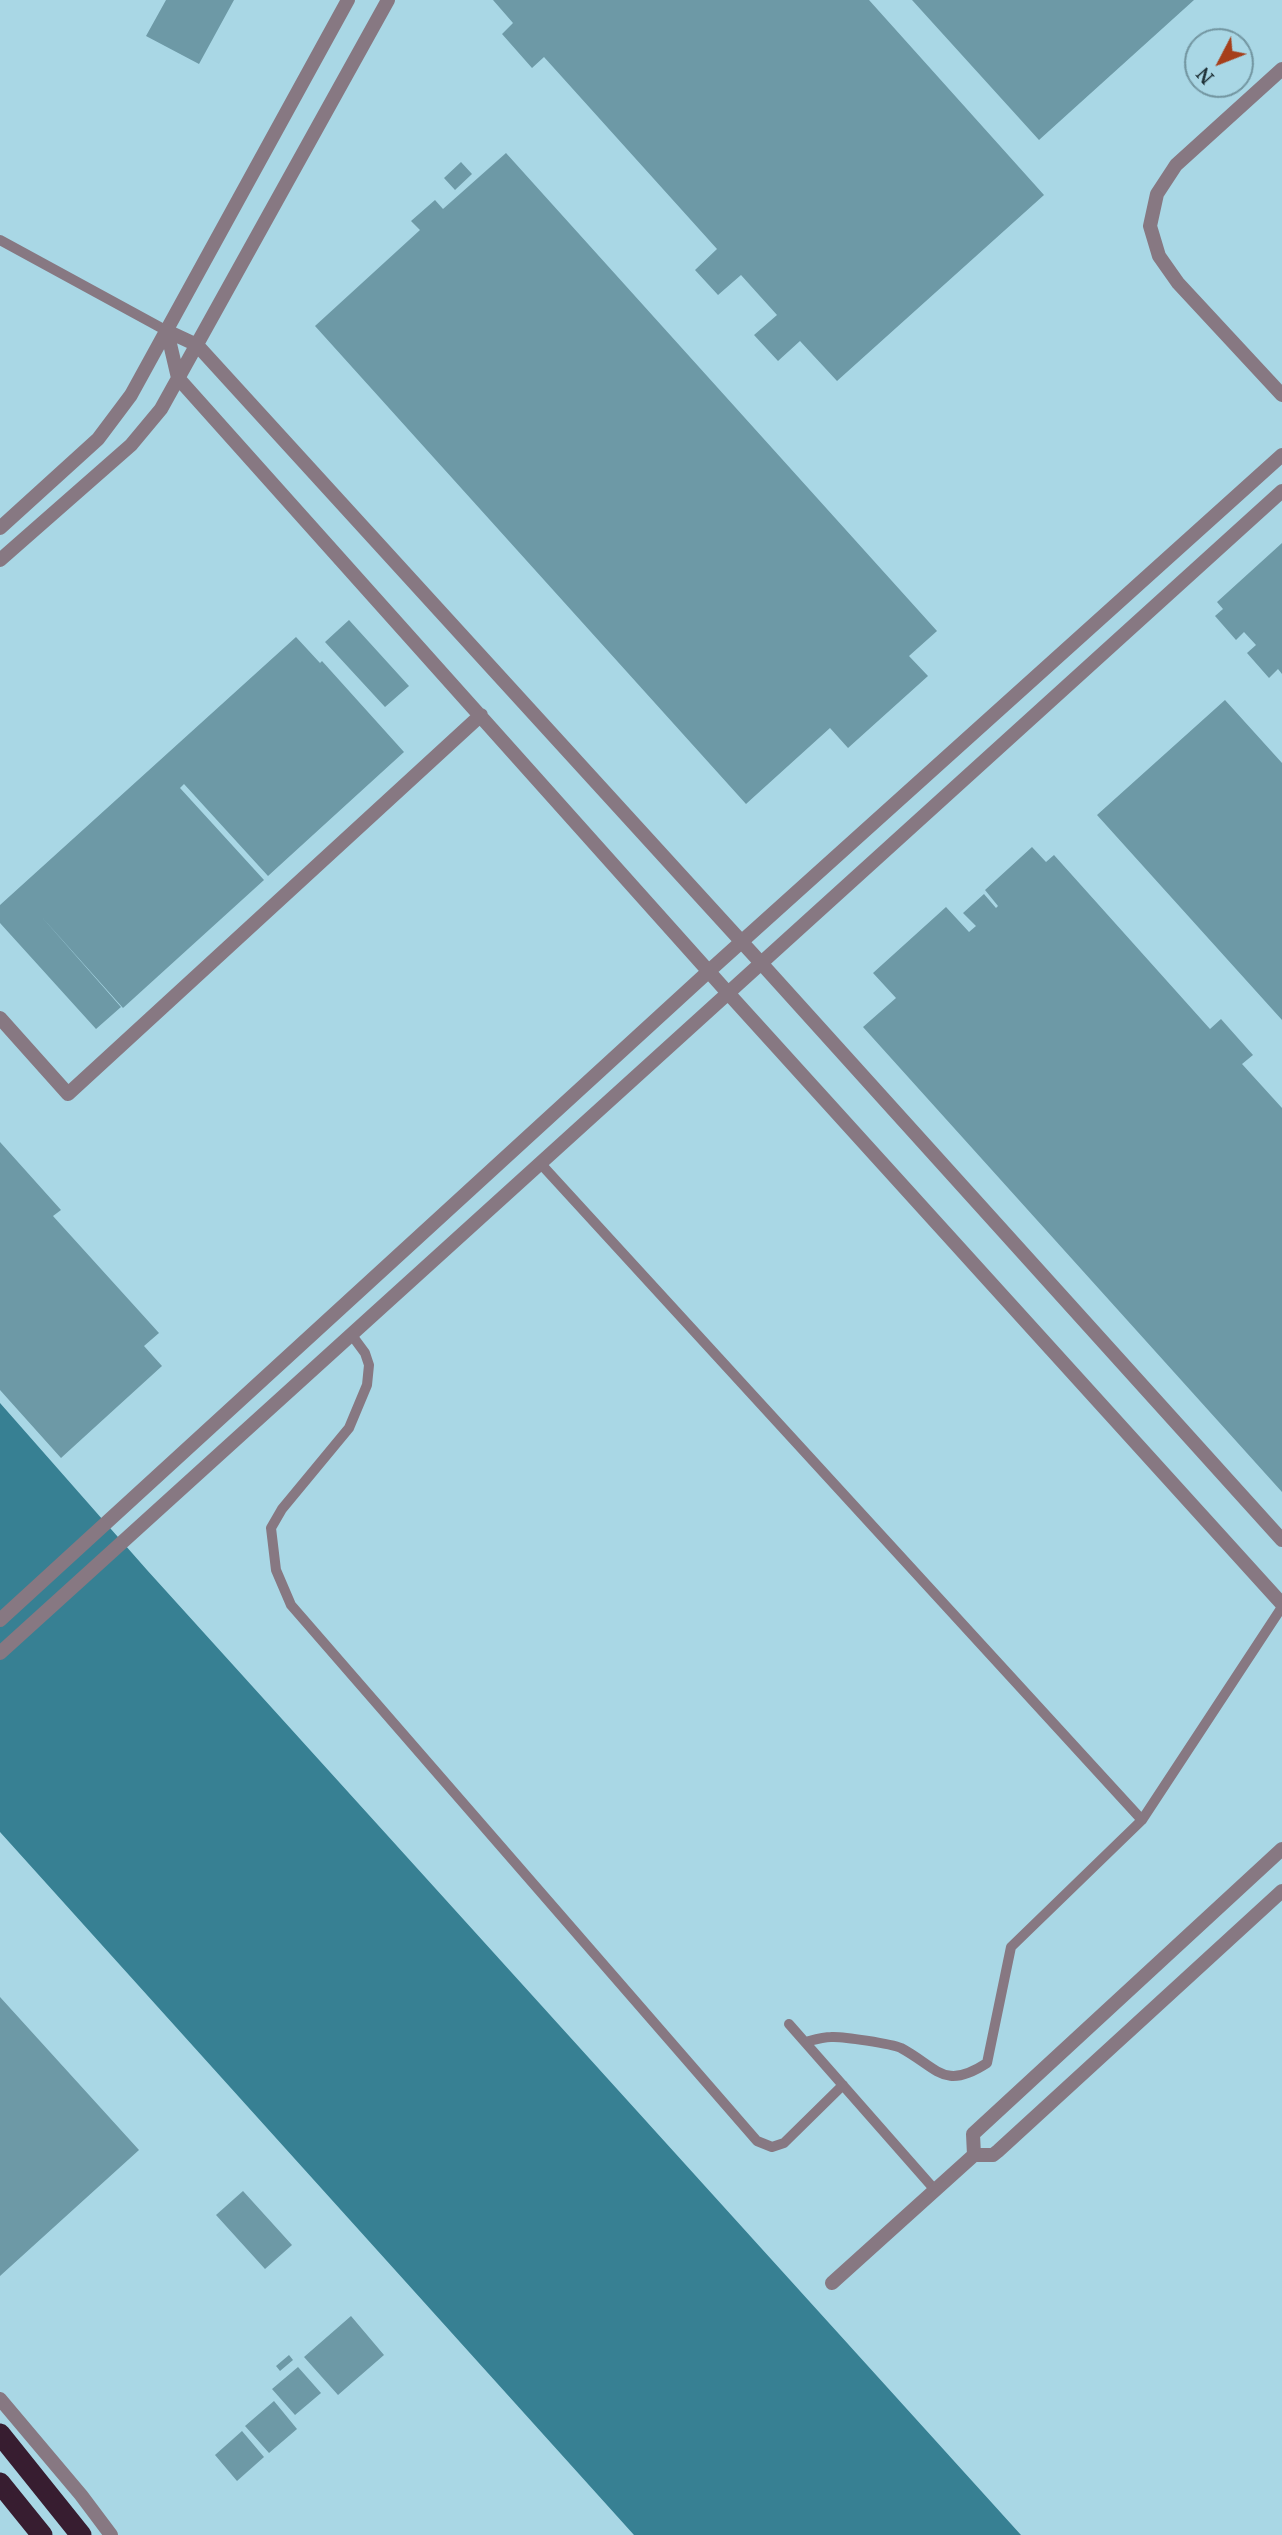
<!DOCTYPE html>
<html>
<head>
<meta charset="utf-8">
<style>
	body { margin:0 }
	#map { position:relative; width:1282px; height:2535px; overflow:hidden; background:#a9d7e5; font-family:"PT Serif",serif }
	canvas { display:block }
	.north { position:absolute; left:1184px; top:28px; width:70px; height:70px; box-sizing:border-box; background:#a9d7e5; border:2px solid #7295a0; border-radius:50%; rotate:228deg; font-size:19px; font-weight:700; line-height:28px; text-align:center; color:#203238 }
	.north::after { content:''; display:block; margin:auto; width:24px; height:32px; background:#a63f1b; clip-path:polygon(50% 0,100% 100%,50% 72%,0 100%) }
</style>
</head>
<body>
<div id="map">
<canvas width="1282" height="2535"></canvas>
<div class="north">N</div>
</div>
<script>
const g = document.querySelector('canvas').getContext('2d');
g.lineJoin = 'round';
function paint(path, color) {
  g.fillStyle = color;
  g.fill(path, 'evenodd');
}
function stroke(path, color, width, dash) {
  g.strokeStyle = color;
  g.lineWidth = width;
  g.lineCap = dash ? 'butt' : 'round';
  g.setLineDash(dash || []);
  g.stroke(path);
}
const water = new Path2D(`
	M0 1403 147 1570 1021 2535H634L0 1832Z`);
const building = new Path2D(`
	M166 0H234L199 64 146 36Z
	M493 0H869L1044 195 837 381 800 341 778 361 754 335 777 315 741 275 718 295 695 270 717 249 544 57 532 68 502 34 513 23Z
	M912 0H1194L1039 140Z
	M506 153 937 631 909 656 928 676 848 748 830 728 746 804 315 326 420 230 411 221 435 200 443 209Z
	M461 162 472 174 455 190 444 178Z
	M1282 543V674L1278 669 1269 678 1247 653 1256 645 1244 632 1236 640 1215 616 1223 609 1217 602Z
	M349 620 409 686 385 707 325 642Z
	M296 637 320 663 322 661 404 752 268 876 184 784 180 788 264 880 123 1008 40 915 121 1007 96 1029 0 923V905Z
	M1225 700 1282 763V1020L1097 815Z
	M1032 847 1046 862 1054 855 1210 1029 1221 1019 1253 1055 1242 1064 1282 1108V1492L863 1027 896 998 873 973 946 907 969 932 976 926 963 913 984 894 996 908 998 906 985 890Z
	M0 1142 61 1210 53 1216 159 1333 144 1346 162 1366 61 1458 0 1390Z
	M0 1997 139 2150 0 2276Z
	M243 2191 292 2245 265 2269 216 2215Z
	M351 2316 384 2355 338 2395 304 2357Z
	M289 2355 293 2360 280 2371 276 2366Z
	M298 2367 321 2393 295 2415 272 2389Z
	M274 2401 297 2429 269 2453 245 2426Z
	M242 2431 264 2457 237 2481 215 2455Z`);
const service = new Path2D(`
	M0 240 167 331
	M540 1163 1142 1820
	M351 1334 365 1353 369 1365 367 1385 349 1428 282 1509 271 1528 276 1570 291 1605 757 2141 772 2147 784 2143 843 2085
	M789 2024 935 2190
	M805 2042C813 2040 823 2037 831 2037 842 2036 892 2044 901 2048 938 2068 944 2091 987 2063L1011 1947 1142 1820 1282 1607`);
const minor = new Path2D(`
	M974 2155 973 2134 1282 1849
	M832 2283 974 2155H993L998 2151 1282 1891
	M0 2399 81 2495 111 2535`);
const tertiary = new Path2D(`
	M1282 69 1176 165 1157 194 1150 226 1159 256 1178 283 1282 395
	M167 331 178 378 728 993 1282 1604
	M167 331 197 345 761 963 1282 1540
	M0 528 98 439 131 395 348 0
	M0 560 131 445 161 409 388 0
	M0 1018 68 1094 481 715
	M0 1620 709 971 1282 455
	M0 1653 1282 491`);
const motorway = new Path2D(`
	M0 2434 81 2535
	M0 2483 42 2535`);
paint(water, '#378093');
paint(building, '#6d99a6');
stroke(service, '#877882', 10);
stroke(minor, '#877882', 14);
stroke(tertiary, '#877882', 14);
stroke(motorway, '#371d30', 21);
</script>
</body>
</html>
